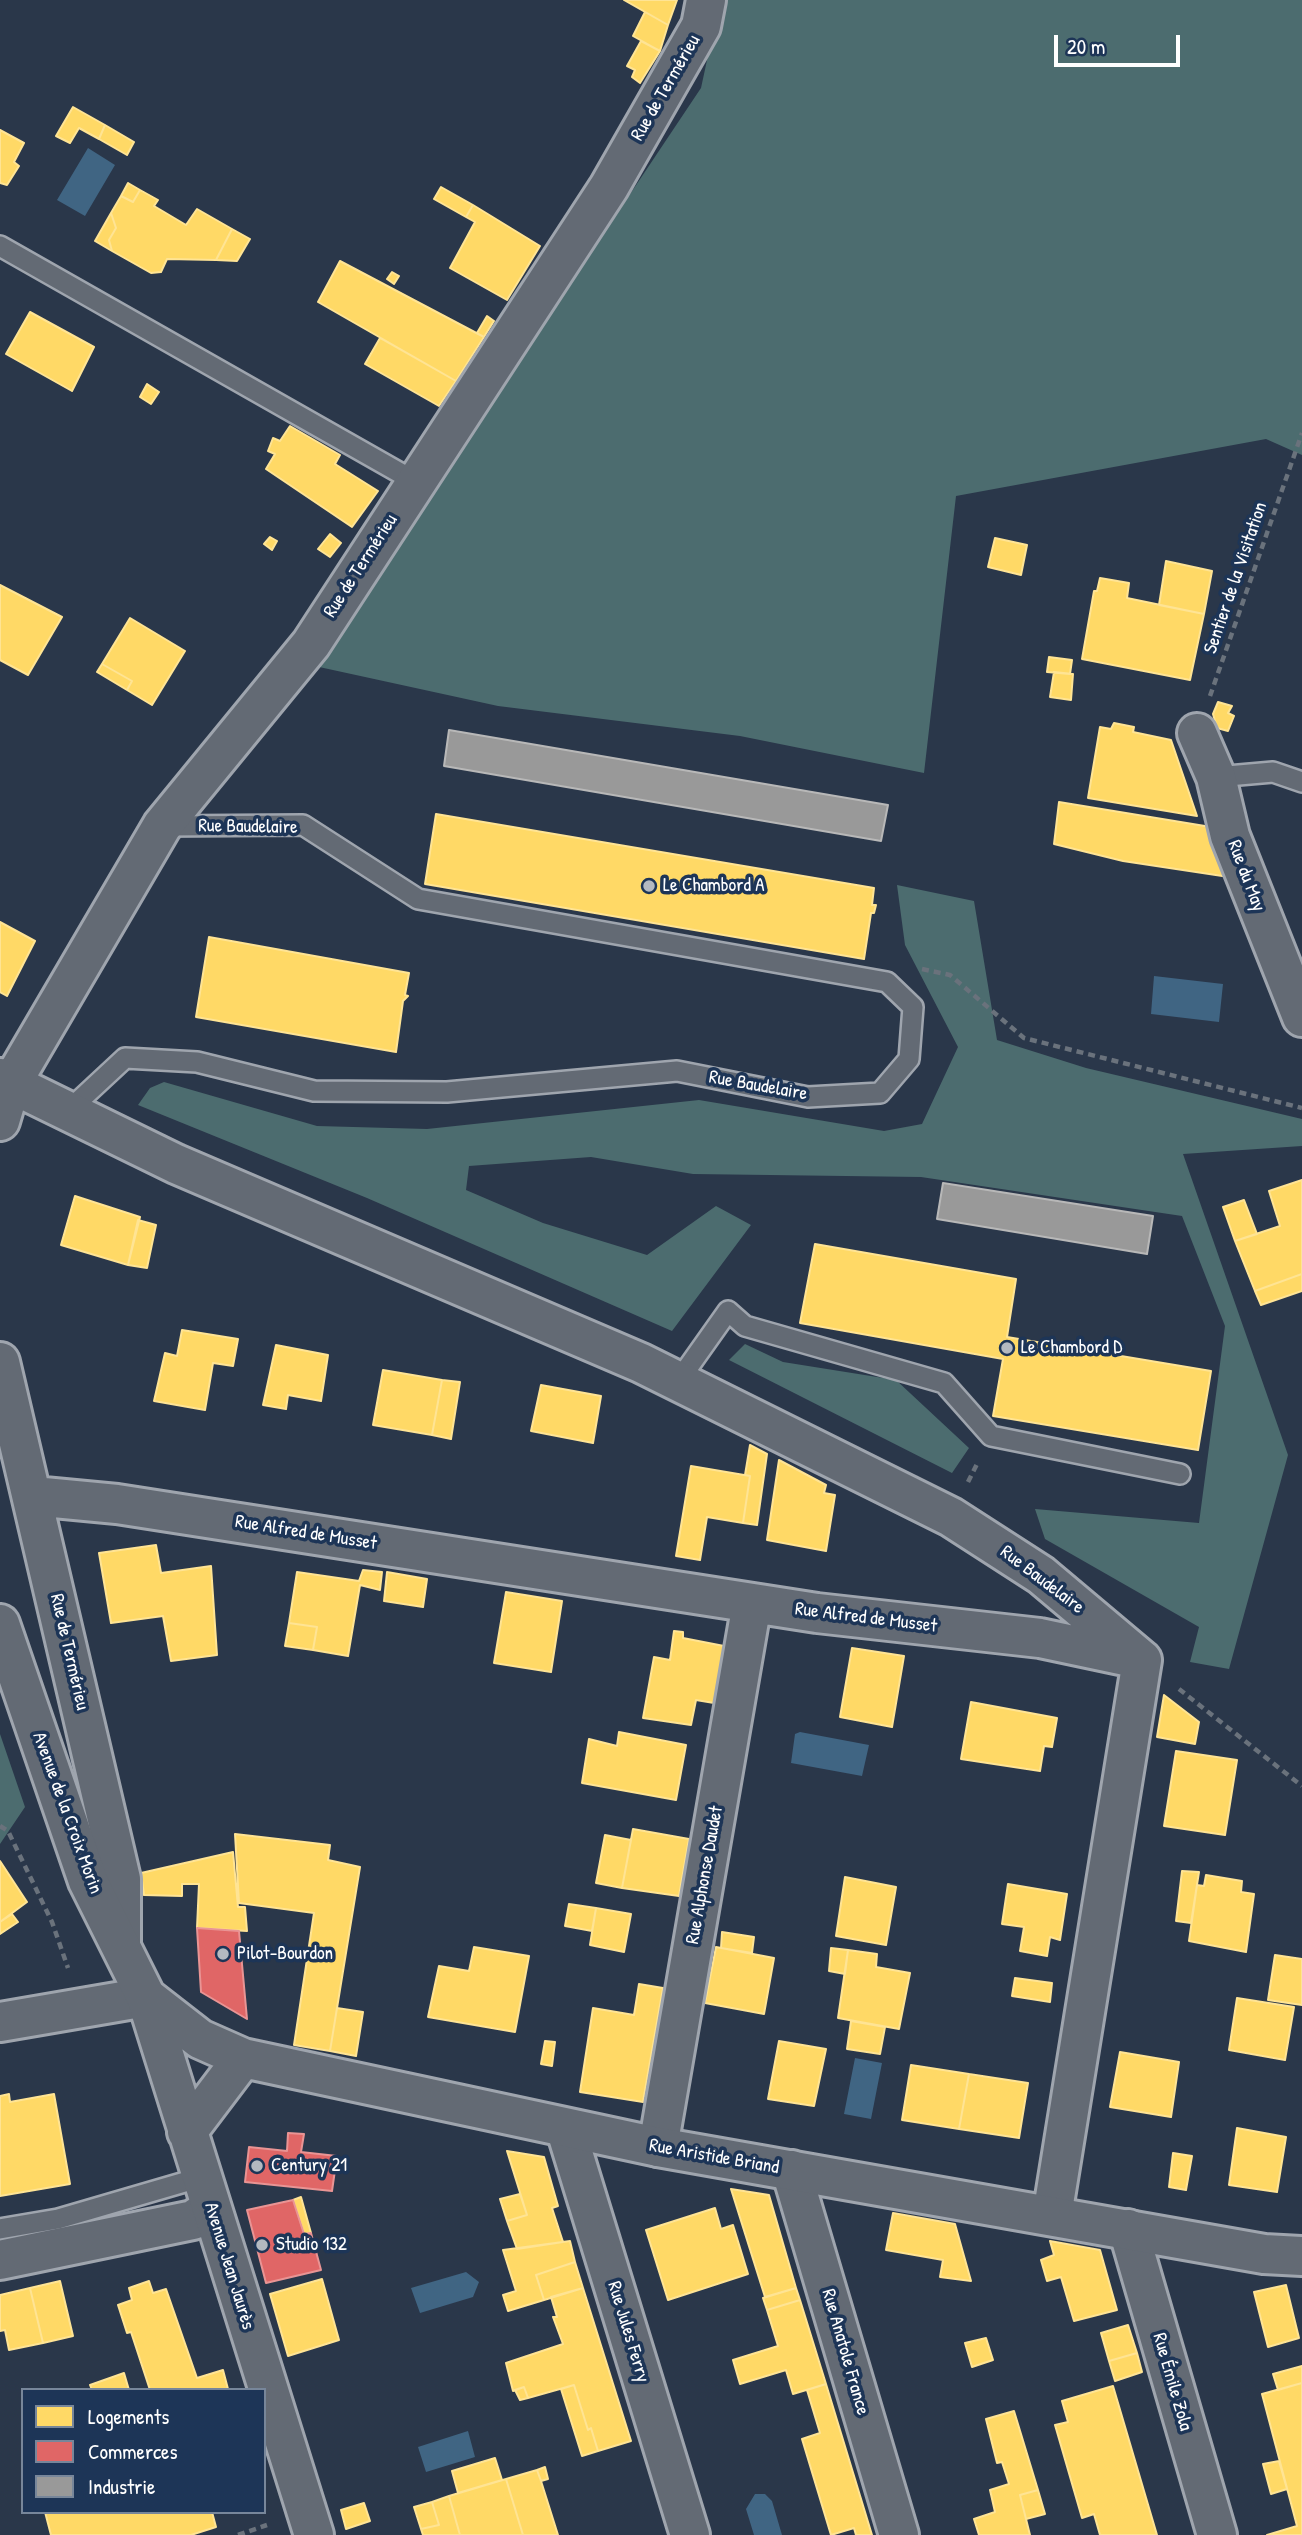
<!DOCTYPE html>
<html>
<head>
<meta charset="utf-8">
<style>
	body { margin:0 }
	#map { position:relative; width:1302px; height:2535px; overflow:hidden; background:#2a374a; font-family:"Patrick Hand",sans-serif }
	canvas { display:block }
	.legend { position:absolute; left:21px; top:2388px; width:245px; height:126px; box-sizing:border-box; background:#1d3557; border:2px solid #77869a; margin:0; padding:9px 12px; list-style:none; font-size:21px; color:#fff }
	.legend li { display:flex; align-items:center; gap:14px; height:35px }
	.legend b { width:35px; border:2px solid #77869a }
	.scale { position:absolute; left:1054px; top:35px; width:126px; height:32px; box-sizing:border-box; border:4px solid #fff; border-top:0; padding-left:9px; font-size:21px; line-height:24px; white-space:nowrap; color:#fff; -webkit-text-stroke:5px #1d3557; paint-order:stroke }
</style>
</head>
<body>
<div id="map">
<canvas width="1302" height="2535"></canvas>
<ul class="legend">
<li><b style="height:19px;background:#ffd966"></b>Logements</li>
<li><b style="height:19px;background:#e06666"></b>Commerces</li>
<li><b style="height:19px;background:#999"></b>Industrie</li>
</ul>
<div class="scale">20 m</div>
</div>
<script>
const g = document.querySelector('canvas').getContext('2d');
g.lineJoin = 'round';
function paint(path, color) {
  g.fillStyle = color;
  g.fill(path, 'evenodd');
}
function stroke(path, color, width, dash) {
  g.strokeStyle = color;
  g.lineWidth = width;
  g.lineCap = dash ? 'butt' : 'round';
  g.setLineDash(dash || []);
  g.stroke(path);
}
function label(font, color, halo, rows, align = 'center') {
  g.font = font + ' "Patrick Hand",sans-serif';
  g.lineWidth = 7;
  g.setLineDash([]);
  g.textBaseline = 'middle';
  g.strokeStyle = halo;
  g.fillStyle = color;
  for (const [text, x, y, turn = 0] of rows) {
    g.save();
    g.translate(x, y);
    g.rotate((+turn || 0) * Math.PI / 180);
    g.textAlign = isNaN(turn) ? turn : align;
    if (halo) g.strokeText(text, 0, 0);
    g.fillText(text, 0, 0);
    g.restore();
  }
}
const green = new Path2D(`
	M720 0H1302V455L1266 439 956 496 924 773 740 736 498 706 310 665 491 402 701 88Z
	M897 885 974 901 997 1040 1086 1068 1302 1119V1146L1183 1154 1288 1455 1229 1669 1190 1662 1199 1627 1045 1539 1035 1509 1199 1523 1225 1326 1182 1216 921 1177 693 1174 591 1157 469 1166 466 1190 543 1223 647 1255 716 1206 751 1225 672 1331 367 1198 138 1105 150 1088 164 1082 317 1126 427 1129 699 1100 884 1131 922 1124 958 1047 905 945Z
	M745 1344 783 1362 896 1380 969 1448 952 1473 729 1360Z
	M0 1734 25 1807 0 1844Z`);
const water = new Path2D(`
	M88 148 115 165 85 216 57 200Z
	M1154 976 1223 984 1219 1022 1151 1014Z
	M800 1732 869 1745 862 1776 791 1763 795 1734Z
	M855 2058 882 2063 871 2119 844 2114Z
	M466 2272 479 2282 473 2297 420 2313 411 2288Z
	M468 2431 475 2457 426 2472 418 2447Z
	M755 2494H765L772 2501 782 2535H754L746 2509Z`);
const homes = new Path2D(`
	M624 0H677L668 25Z
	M645 12 668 25 660 51 633 36Z
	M641 41 660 51 640 83 632 77 635 70 627 66Z
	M73 107 105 125 99 139 79 128 70 143 56 136Z
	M105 125 134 142 127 155 99 139Z
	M0 130 24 143 14 162 19 166 7 185 0 183Z
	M128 183 140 190 133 202 121 196Z
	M441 187 473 205 466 217 434 199Z
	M140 190 158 200 154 206 186 225 197 209 232 229 216 260 167 259 161 272 151 273 112 251 109 240 116 228 111 213 121 196 133 202Z
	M473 205 540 246 507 300 450 268 475 222 466 217Z
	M111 213 116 228 109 240 112 251 95 241Z
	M232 229 250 239 237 261 216 260Z
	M340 261 484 337 456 381 318 302Z
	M392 272 399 276 394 284 387 279Z
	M30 312 94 347 72 391 6 354Z
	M487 316 494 321 484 337 477 333Z
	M380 338 456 381 439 406 365 364Z
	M147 384 159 392 151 404 140 397Z
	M290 426 340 455 335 464 378 491 352 527 266 469 275 454 268 451 273 438 280 441Z
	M330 534 341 543 330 557 318 549Z
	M270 537 277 541 272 550 264 544Z
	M995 538 1027 545 1021 575 988 567Z
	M1166 561 1212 571 1204 614 1159 605Z
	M1100 578 1129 583 1127 598 1204 614 1190 680 1082 659 1094 591H1097Z
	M0 585 62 617 28 675 0 660Z
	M130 618 185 651 152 705 127 690 132 681 102 664Z
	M1049 657 1072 660 1070 674 1047 672Z
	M102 664 132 681 127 690 97 672Z
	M1054 672 1073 674 1071 700 1050 697Z
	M1218 702 1232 706 1228 713 1234 716 1228 731 1217 728 1213 714Z
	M1114 723 1134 727 1133 732 1171 740 1197 816 1088 798 1100 727 1111 729Z
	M1059 802 1211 827 1229 877 1123 861 1054 844Z
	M436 814 874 888 872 905H876L874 913H871L864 959 425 884Z
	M0 922 35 941 7 996 0 992Z
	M209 937 409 973 405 995 408 996 403 1001 396 1052 196 1017Z
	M1302 1180V1274L1255 1291 1235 1241 1280 1226 1269 1191Z
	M75 1196 140 1217 128 1265 61 1245Z
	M1244 1200 1257 1234 1235 1241 1223 1207Z
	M138 1220 156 1225 147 1268 128 1265Z
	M815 1244 1016 1279 1007 1337 1211 1371 1198 1450 993 1416 1003 1359 800 1323Z
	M1302 1274V1291L1261 1305 1255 1291Z
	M182 1330 238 1339 233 1366 213 1363 205 1410 154 1401 165 1353 177 1356Z
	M276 1345 328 1355 321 1401 288 1395 286 1409 263 1405Z
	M383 1370 442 1380 432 1435 373 1425Z
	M442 1380 460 1382 451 1439 432 1435Z
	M541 1385 601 1396 593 1443 531 1431Z
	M750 1445 767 1454 757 1525 743 1523 750 1476 745 1475Z
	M779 1460 826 1485 824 1493 835 1495 826 1551 767 1540Z
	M691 1466 750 1476 743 1523 707 1517 700 1560 676 1556Z
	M156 1545 161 1573 211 1566 217 1655 171 1661 163 1616 111 1623 99 1553Z
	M363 1570 382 1572 380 1590 360 1585 348 1656 313 1650 317 1627 289 1623 297 1572 359 1581Z
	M387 1572 427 1579 423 1607 384 1601Z
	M506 1592 562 1601 551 1672 494 1663Z
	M289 1623 317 1627 313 1650 285 1646Z
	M674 1631 683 1632V1638L724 1646 714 1703 696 1700 691 1725 643 1718 654 1657 670 1660Z
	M852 1648 904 1656 892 1727 840 1717Z
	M1164 1695 1199 1722 1195 1744 1157 1737Z
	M971 1702 1057 1718 1052 1747 1044 1746 1040 1771 961 1759Z
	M619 1732 686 1745 676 1800 582 1783 589 1739 617 1746Z
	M1176 1751 1237 1760 1225 1835 1164 1826Z
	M633 1829 689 1839 679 1896 622 1888Z
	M235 1834 330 1845 328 1860 360 1867 330 2051 294 2045 314 1913 239 1903Z
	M605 1835 631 1840 622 1888 596 1883Z
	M233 1852 238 1907H245L247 1931 197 1928 199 1884H182V1896L144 1895 141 1873Z
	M0 1861 27 1902 0 1922Z
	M1182 1871 1199 1872 1191 1923 1176 1921Z
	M1206 1875 1242 1881 1241 1892 1254 1894 1246 1952 1189 1941 1197 1885 1204 1886Z
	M845 1877 896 1887 886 1945 836 1936Z
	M1008 1884 1067 1894 1060 1940 1050 1937 1047 1956 1020 1951 1024 1927 1002 1924Z
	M569 1904 596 1908 592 1931 565 1926Z
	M596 1908 631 1914 624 1952 590 1945Z
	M12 1914 18 1922 0 1934V1922Z
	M722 1932 754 1937 752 1953 721 1948Z
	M474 1947 529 1956 515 2032 428 2017 439 1966 469 1971Z
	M716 1947 774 1958 764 2014 705 2003Z
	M831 1948 848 1950 845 1974 829 1971Z
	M848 1950 877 1954 876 1967 910 1973 899 2029 838 2018Z
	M1275 1955 1302 1959V2005L1268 2000Z
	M1015 1978 1052 1983 1050 2002 1012 1996Z
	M639 1984 663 1988 643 2102 580 2092 593 2008 634 2015Z
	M1237 1998 1294 2007 1285 2060 1229 2050Z
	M337 2008 363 2012 356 2056 330 2051Z
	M851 2021 885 2027 880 2054 847 2049Z
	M545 2041 555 2042 552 2066 541 2064Z
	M779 2041 826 2049 814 2106 768 2099Z
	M1120 2052 1179 2062 1171 2117 1110 2107Z
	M911 2065 969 2074 959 2129 902 2120Z
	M969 2074 1028 2083 1019 2138 959 2129Z
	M9 2094 10 2102 54 2094 70 2184 0 2196V2096Z
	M1237 2128 1286 2137 1277 2192 1229 2185Z
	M507 2151 544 2157 558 2206 552 2208 563 2242 517 2249 507 2221 527 2215Z
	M1173 2153 1192 2156 1186 2190 1169 2187Z
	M731 2189 769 2195 796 2288 765 2297Z
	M520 2194 527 2215 507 2221 500 2199Z
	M301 2197 311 2233 304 2234 293 2200Z
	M715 2208 721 2229 733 2225 748 2274 668 2300 646 2230Z
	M893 2213 955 2224 971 2281 940 2277 943 2260 886 2250Z
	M570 2241 575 2262 536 2275 544 2300 508 2311 503 2295 516 2291 503 2250Z
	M1050 2241 1100 2250 1117 2310 1074 2321 1061 2277 1047 2281 1041 2260 1054 2255Z
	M575 2262 583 2288 544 2300 536 2275Z
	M322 2279 339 2340 288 2356 270 2294Z
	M60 2281 73 2336 43 2343 30 2288Z
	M149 2281 153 2293 166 2289 197 2378 223 2370 228 2389 150 2390 131 2332 127 2333 118 2305 132 2300 129 2288Z
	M1286 2285 1299 2338 1268 2347 1254 2292Z
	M30 2288 43 2343 9 2350 5 2330 0 2331V2295Z
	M583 2288 631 2441 598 2451 591 2428 588 2430 574 2385 528 2398 524 2387 513 2391 506 2363 563 2344 553 2317H557L551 2297Z
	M796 2288 800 2300 767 2310 763 2298Z
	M800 2300 826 2384 793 2394 786 2370 740 2384 733 2360 778 2346 767 2310Z
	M1128 2325 1137 2353 1109 2361 1101 2333Z
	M986 2338 993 2360 972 2367 965 2343Z
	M1137 2353 1142 2372 1115 2381 1109 2361Z
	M1302 2366V2383L1278 2390 1273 2374Z
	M124 2373 129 2390H92L90 2385Z
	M1302 2383V2535H1267L1297 2526 1262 2394Z
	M826 2384 872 2535H856L854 2528 831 2535 802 2439 820 2433 807 2390Z
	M574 2385 588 2430 591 2428 598 2451 582 2456 561 2389Z
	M1113 2386 1157 2535H1100L1094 2514 1082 2518 1055 2425 1068 2422 1062 2401Z
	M524 2387 528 2398 520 2400 515 2390Z
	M1014 2411 1038 2490 1020 2495 1030 2535H979L974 2519 995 2512 990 2490 1009 2484 1002 2462 997 2463 986 2419Z
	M495 2458 502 2480 458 2493 452 2471Z
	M1279 2461 1287 2489 1271 2494 1263 2464Z
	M545 2467 548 2479 541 2481 537 2470Z
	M537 2470 541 2481 558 2535H523L506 2479Z
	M506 2479 523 2535H460L449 2496Z
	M1038 2490 1045 2514 1026 2519 1020 2495Z
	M449 2496 460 2535H423L421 2529 439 2525 432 2502Z
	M432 2502 439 2525 421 2529 414 2507Z
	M364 2503 370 2521 346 2529 341 2510Z
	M45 2512H212L216 2527 191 2535H51Z`);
const shops = new Path2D(`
	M197 1928 239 1931 247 2019 201 1992Z
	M288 2133 304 2134 301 2152 337 2156 332 2191 245 2182 249 2147 287 2151Z
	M293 2200 304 2234 311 2233 321 2270 266 2283 247 2210Z`);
const industry = new Path2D(`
	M449 730 888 805 881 841 444 766Z
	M943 1183 1153 1216 1147 1254 937 1219Z`);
const path = new Path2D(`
	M1210 696 1302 433
	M922 969 950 975 1024 1038 1302 1108
	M968 1482 977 1464
	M1179 1689 1302 1786
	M0 1826 8 1831 52 1922 68 1968
	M238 2535 267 2525`);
const service = new Path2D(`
	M0 246 416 482
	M1216 777 1273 772 1302 782
	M68 1111 125 1058 197 1062 314 1091 447 1092 677 1071 808 1097 880 1093 909 1059 913 1007 887 982 418 899 303 825 163 826
	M677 1383 728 1311 745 1326 944 1383 991 1436 1180 1474
	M0 2229 58 2219 202 2177`);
const minor = new Path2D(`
	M1197 733 1216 777 1230 836 1302 1017
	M0 1078 176 1164 641 1363 951 1517 1041 1575 1142 1660
	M0 1121 11 1084 162 826 311 644 609 187 701 26 706 0
	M0 1362 121 1879V1945
	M33 1496 117 1504 817 1613 1040 1638 1139 1659
	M0 2022 146 1997
	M566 2130 690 2535
	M658 2147 752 1603
	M791 2170 899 2535
	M1052 2216 1142 1660
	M1128 2229 1217 2535
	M0 2260 193 2220 211 2208`);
const secondary = new Path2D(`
	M0 1624 88 1881 146 1997 314 2535
	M146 1997 200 2039 243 2058 658 2147 1264 2254 1302 2256
	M187 2132 243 2058`);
const markers = [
	[649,886,7,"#b4b9c0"],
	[1007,1348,7,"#b4b9c0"],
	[223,1954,7,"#b4b9c0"],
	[257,2166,7,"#b4b9c0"],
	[262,2245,7,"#b4b9c0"]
];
const streetNames = [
	["Rue de Termérieu",666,88,-60],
	["Rue de Termérieu",361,566,-57],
	["Sentier de la Visitation",1236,578,-71],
	["Rue Baudelaire",248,827,1],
	["Rue du May",1246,876,69],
	["Rue Baudelaire",758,1086,10],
	["Rue Alfred de Musset",306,1533,9],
	["Rue Baudelaire",1042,1580,37],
	["Rue Alfred de Musset",866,1618,7],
	["Rue de Termérieu",69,1652,77],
	["Avenue de la Croix Morin",67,1813,70],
	["Rue Alphonse Daudet",705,1875,-80],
	["Rue Aristide Briand",714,2157,10],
	["Avenue Jean Jaurès",229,2266,73],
	["Rue Jules Ferry",628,2332,73],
	["Rue Anatole France",845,2352,74],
	["Rue Émile Zola",1172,2382,74]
];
const poiNames = [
	["Le Chambord A",663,886],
	["Le Chambord D",1021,1348],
	["Pilot-Bourdon",237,1954],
	["Century 21",271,2166],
	["Studio 132",276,2245]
];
paint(green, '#4c6c6f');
paint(water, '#406583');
paint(homes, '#ffd966');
stroke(homes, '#ffe494', 2);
paint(shops, '#e06666');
stroke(shops, '#e99494', 2);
paint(industry, '#999');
stroke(industry, '#b8b8b8', 2);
stroke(service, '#9fa5ae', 24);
stroke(minor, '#9fa5ae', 44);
stroke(secondary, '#9fa5ae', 44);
stroke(path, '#6a727c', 4.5, [7, 5]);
stroke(service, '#636a74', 19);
stroke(minor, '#636a74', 38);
stroke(secondary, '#636a74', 38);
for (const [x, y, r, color] of markers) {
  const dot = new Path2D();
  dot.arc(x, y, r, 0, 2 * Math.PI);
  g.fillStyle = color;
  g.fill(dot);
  stroke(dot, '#1d3557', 2.5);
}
label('19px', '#fff', '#1d3557', streetNames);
label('19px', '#fff', '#1d3557', poiNames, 'left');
</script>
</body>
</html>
